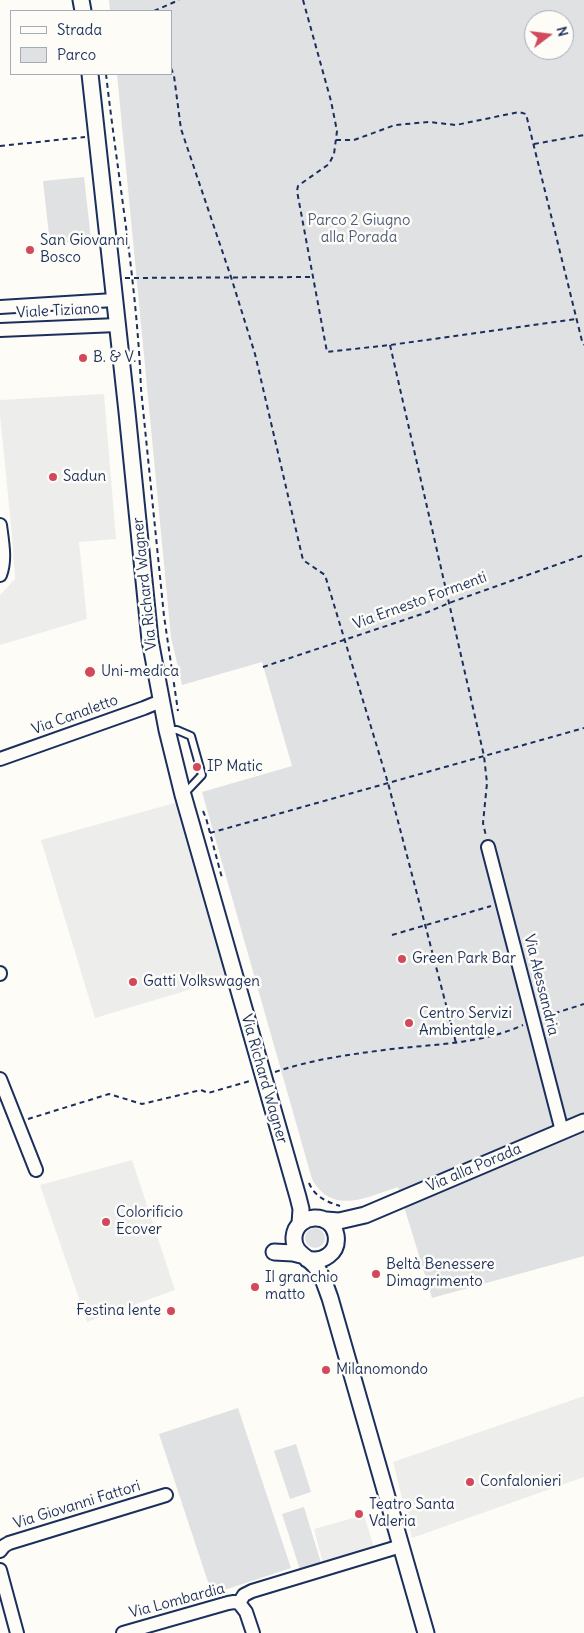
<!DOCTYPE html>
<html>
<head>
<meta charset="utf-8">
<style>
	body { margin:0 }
	#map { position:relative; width:584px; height:1633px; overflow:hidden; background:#fdfcf7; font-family:Delius,sans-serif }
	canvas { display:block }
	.legend { position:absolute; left:10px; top:10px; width:162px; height:65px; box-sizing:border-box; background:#fdfcf7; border:1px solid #a3aaba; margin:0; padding:6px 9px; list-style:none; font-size:15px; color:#1b2f5e }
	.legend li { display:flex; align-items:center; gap:10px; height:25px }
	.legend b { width:25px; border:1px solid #a3aaba }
	.north { position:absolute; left:524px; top:10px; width:50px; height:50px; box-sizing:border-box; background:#fdfcf7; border:1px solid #a3aaba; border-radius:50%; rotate:75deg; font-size:14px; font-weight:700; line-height:20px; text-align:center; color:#1b2f5e }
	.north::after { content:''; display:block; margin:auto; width:18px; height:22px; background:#d1495b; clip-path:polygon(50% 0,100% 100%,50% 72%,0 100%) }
</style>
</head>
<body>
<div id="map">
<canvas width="584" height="1633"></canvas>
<ul class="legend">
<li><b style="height:6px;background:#fdfcf7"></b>Strada</li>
<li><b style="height:14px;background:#e0e1e3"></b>Parco</li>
</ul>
<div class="north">N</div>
</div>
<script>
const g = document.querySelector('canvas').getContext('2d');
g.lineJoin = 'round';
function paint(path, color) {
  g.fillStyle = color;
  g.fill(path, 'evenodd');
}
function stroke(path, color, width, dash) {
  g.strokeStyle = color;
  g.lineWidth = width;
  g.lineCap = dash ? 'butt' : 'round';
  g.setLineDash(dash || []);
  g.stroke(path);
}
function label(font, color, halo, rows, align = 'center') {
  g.font = font + ' Delius,sans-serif';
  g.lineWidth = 5;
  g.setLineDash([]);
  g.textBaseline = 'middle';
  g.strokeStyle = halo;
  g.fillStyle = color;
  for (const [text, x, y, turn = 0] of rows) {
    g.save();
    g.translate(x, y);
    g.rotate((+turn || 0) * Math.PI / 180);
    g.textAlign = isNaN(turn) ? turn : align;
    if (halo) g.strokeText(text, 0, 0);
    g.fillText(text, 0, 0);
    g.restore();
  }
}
const built = new Path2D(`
	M104 394 116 539 79 542 87 619 0 645V595L15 579 12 536 0 415V400Z
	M182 801 232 977 95 1018 41 840Z
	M132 1160 175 1290 87 1322 40 1185Z
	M584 1396V1477L412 1538 393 1462Z
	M364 1515 375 1551 324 1567 314 1529Z`);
const green = new Path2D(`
	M109 0H584V1256L432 1298 398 1187C367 1197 332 1216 312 1179L202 792 292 766 262 662 182 685 171 637 117 74H171V11H110ZM534 20H564V50H534Z
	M84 177 91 239 50 244 43 181Z
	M305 1238a10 10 0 1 1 20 0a10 10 0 1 1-20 0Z
	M238 1408 291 1568 212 1594 159 1434Z
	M296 1444 311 1492 290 1499 274 1451Z
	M304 1507 321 1563 300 1570 282 1514Z`);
const path = new Path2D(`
	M303 0 331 101 337 131 334 154 329 164 302 183 298 186 297 191 327 352 390 345 576 319
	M154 11 179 0
	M171 68 174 76 181 129 231 277 255 354 303 560 325 575 388 783 456 1043
	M106 74C118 179 137 283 141 389L164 616 178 711
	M336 140H354L395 125 429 122 456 125 519 112 526 114 582 341 584 345
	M534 144 584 135
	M0 146 85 137
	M125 278 313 277
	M390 345 484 756 487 783 483 823 486 836
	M263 667 428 612 449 603 584 555
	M203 811 206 818 222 878
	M210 833 584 728
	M392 935 491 906
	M546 1016 584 1004
	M275 1072C313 1059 353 1054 392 1049 436 1044 481 1044 523 1025
	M28 1119 109 1094 142 1104 201 1090 208 1093 250 1081
	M309 1183C315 1197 327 1202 340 1206`);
const service = new Path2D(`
	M167 730H177L191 736 202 775 184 794`);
const minor = new Path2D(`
	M0 307 114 300
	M0 330 117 325
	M0 525C2 541 6 560 0 575
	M0 759 144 708 161 701
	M488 847 562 1131
	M0 973V974
	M0 1079 36 1170
	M0 1551 4 1546 9 1543 166 1495
	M0 1570 17 1633
	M239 1603 244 1595 252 1591 401 1546
	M239 1603 246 1612 253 1633
	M123 1633 228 1603 234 1602 239 1603`);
const tertiary = new Path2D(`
	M81 0 83 11
	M90 74 127 412 150 640 167 730 183 795 298 1197 301 1209 300 1224
	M326 1220 339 1221 365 1215 584 1122
	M274 1252 293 1253 301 1255
	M307 1259C323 1263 339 1253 336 1235 332 1211 296 1213 294 1237 293 1254 308 1256 316 1267 323 1275 326 1288 330 1298L426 1633`);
const markers = [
	[30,250,5,"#d1495b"],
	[83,358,5,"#d1495b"],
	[53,477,5,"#d1495b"],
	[90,672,6,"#d1495b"],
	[197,767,5,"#d1495b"],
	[402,959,5,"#d1495b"],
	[133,982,5,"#d1495b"],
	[409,1023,5,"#d1495b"],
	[106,1222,5,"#d1495b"],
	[376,1274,5,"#d1495b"],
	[255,1287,5,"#d1495b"],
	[171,1311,5,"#d1495b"],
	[326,1370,5,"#d1495b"],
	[470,1482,5,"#d1495b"],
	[359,1514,5,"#d1495b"]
];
const parkNames = [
	["Parco 2 Giugno",359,221],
	["alla Porada",359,238]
];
const poiNames = [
	["San Giovanni",40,241],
	["Bosco",40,258],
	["B. & V.",93,358],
	["Sadun",63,477],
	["Uni-medica",101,672],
	["IP Matic",207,767],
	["Green Park Bar",412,959],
	["Gatti Volkswagen",143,982],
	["Centro Servizi",419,1014],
	["Ambientale",419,1031],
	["Colorificio",116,1213],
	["Ecover",116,1230],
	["Beltà Benessere",386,1265],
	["Dimagrimento",386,1282],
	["Il granchio",265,1278],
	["matto",265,1295],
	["Festina lente",161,1311,"right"],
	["Milanomondo",336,1370],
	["Confalonieri",480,1482],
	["Teatro Santa",369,1505],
	["Valeria",369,1522]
];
const streetNames = [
	["Viale Tiziano",58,311,-3],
	["Via Richard Wagner",145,584,-96],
	["Via Ernesto Formenti",420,601,-20],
	["Via Canaletto",75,715,-20],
	["Via Alessandria",541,985,76],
	["Via Richard Wagner",264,1079,74],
	["Via alla Porada",474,1168,-23],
	["Via Giovanni Fattori",77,1505,-17],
	["Via Lombardia",177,1601,-15]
];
paint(built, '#edeeec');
paint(green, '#e0e1e3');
stroke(service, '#1b2f5e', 10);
stroke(minor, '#1b2f5e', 16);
stroke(tertiary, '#1b2f5e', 19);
stroke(path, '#1b2f5e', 2, [5, 4]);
stroke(service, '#fdfcf7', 6);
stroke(minor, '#fdfcf7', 12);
stroke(tertiary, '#fdfcf7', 15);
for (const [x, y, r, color] of markers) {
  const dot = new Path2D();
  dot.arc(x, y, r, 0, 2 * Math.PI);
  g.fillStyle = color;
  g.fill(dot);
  stroke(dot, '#fdfcf7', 2);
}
label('15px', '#4c5c7f', '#fdfcf7', parkNames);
label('15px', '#1b2f5e', '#fdfcf7', poiNames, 'left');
label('15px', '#1b2f5e', '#fdfcf7', streetNames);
</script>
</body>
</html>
